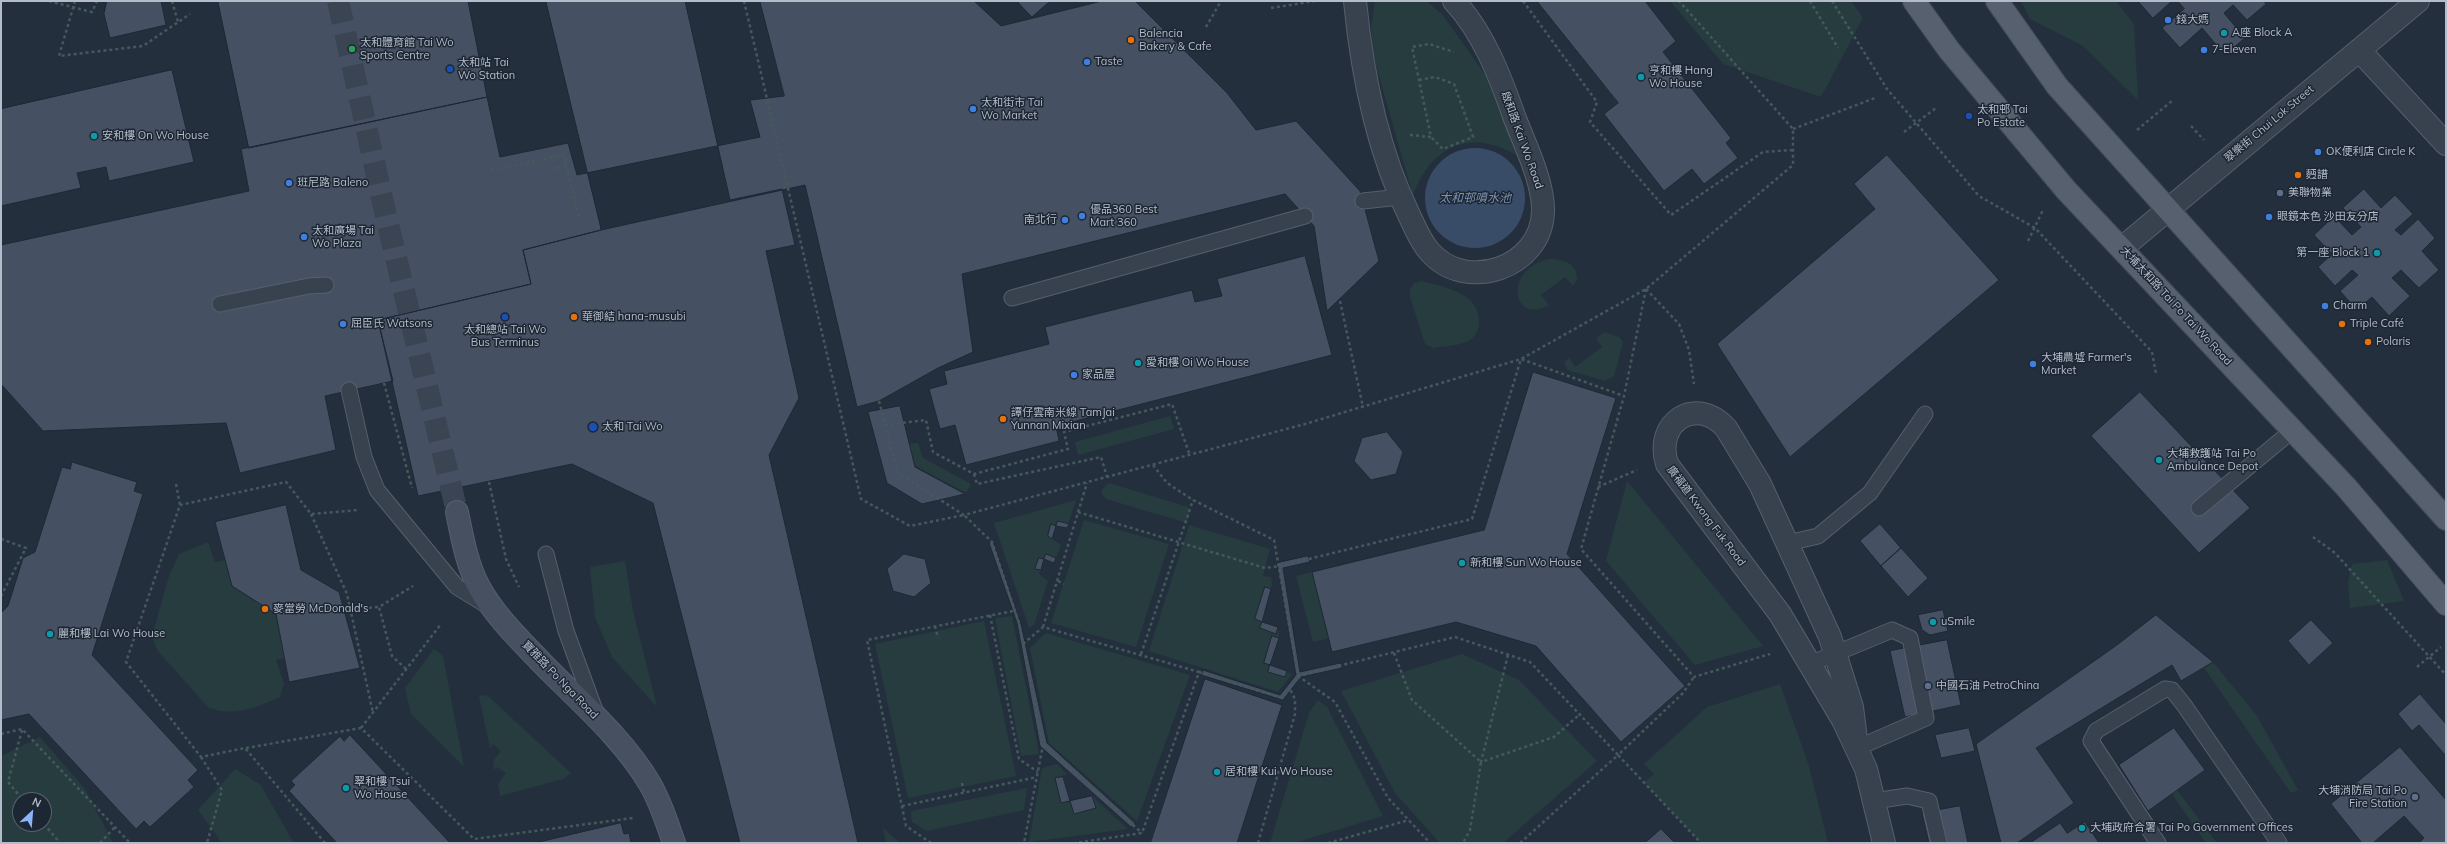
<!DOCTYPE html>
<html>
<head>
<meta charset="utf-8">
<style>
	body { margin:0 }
	#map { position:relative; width:2447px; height:844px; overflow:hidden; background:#242f3e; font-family:Mulish,sans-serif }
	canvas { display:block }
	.frame { position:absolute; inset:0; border:2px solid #b4bcc9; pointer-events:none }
	.north { position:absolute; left:12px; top:792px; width:40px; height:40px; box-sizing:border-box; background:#1d2633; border:1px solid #59626f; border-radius:50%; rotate:26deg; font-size:11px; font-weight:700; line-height:16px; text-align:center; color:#b4bcc9 }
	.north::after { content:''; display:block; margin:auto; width:14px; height:18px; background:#8ab4f8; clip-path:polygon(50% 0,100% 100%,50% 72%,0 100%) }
</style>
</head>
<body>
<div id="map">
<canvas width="2447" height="844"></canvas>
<div class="frame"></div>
<div class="north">N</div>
</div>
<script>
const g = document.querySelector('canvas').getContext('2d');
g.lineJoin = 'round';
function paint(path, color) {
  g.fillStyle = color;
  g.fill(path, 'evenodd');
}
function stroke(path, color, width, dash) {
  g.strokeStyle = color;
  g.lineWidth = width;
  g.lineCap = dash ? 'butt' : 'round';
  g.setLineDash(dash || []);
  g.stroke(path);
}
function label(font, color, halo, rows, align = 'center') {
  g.font = font + ' Mulish,"Noto Sans TC",sans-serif';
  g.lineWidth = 3;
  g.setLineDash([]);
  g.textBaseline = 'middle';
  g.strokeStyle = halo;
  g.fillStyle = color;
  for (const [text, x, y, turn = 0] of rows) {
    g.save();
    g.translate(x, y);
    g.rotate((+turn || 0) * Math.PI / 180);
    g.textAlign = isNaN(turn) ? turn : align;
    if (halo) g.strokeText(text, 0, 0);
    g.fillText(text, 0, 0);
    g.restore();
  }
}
const green = new Path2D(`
	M1375 1H1426L1442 14 1487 77 1519 157C1473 127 1430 145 1413 196L1374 58 1371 28Z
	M1670 1H1851L1863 18 1821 97 1723 64Z
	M2021 1H2116L2134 24 2138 100 2083 46 2030 19Z
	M1549 259C1562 259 1578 263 1577 280L1573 286 1565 277 1541 295 1549 305C1514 326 1501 270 1549 259Z
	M1421 281C1443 286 1480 293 1479 322 1479 329 1476 336 1470 340 1461 346 1444 346 1433 348L1425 344 1410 297V289L1414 283Z
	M1605 332 1619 337 1623 342 1614 376 1605 381 1567 370 1564 362 1569 358 1575 367 1602 347 1596 338Z
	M1170 416 1174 429 1078 455 1075 442Z
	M918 443 923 458 971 484 966 493 914 465 908 444Z
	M1627 481 1763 646 1695 665 1606 561Z
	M1109 483 1188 507 1190 511 1187 523 1106 499 1102 494V489Z
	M1076 500 1067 528 1056 526 1052 539 1061 545 1054 563 1044 560 1039 574 1048 581 1034 625 1029 628 994 523Z
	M1084 520 1169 544 1136 647 1051 623Z
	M1189 525 1270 549 1263 576 1271 577 1272 584 1262 622 1278 627 1279 638 1270 665 1292 674 1278 692 1149 651Z
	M208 542 215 562 225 560 232 586 276 614 285 658 276 660 284 684 280 697C258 707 231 718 208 707L157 650 152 636 169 576 179 554Z
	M2387 560 2404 601 2350 608 2348 582 2352 564Z
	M625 561 633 611 657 707 612 657 595 617 590 567Z
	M1312 572 1329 638 1313 642 1296 576Z
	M1012 616 1037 743 1039 754 1021 756 995 618Z
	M984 621 1016 776 908 798 875 644Z
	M1046 633 1190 675 1137 821 1049 743 1030 648Z
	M434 649 443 656 464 767 411 714 405 688Z
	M1462 654 1519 680 1597 761 1503 843H1440L1395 793 1341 691Z
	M2213 662 2257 716 2298 790 2291 793 2204 668Z
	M1780 684 1808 763 1828 843H1701L1644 782 1654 774 1644 764 1707 707Z
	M487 695 571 773 563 779 500 796 498 784 506 773 497 767 494 770 493 761 501 751 493 744 490 749 479 696Z
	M1318 700 1327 707 1383 816 1294 843H1270L1309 713Z
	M40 737 85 789 113 843H1V756ZM20 800H44V824H20Z
	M1057 764 1067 774 1063 775 1070 801 1092 796 1128 829 1029 842 1042 768Z
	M235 769 261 785 293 842 222 843 198 810Z
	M1027 788 1024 810 927 831 912 822 911 811Z
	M2177 790 2217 843H2206L2172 794Z
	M883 828 900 843H886Z`);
const water = new Path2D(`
	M1425 198a50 50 0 1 1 100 0a50 50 0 1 1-100 0Z`);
const building = new Path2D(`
	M107 1H161L166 25 110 38 104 14Z
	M218 1H468L487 97 249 148Z
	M546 1H685L730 200 782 189 795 245 766 251 799 398 769 455 858 843H740L653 503 572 464 418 496 378 320 531 284 523 250 601 230Z
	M760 1H974L1001 26 1102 1H1135L1227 93 1256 130 1296 121 1360 191 1379 261 1327 311 1314 226 1285 194 962 274 973 352 938 368 879 401 857 407 805 185 601 230 523 250 531 284 378 320 393 381 325 396 336 450 240 473 226 423 43 431 1 384V245L249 191 241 149 487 97 500 157 568 143 577 175 760 137 750 100 784 96Z
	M1017 1H1050L1032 17Z
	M1537 1H1645L1676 41 1663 52 1731 138 1726 143 1738 158 1704 184 1692 169 1664 191 1604 114 1618 103Z
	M2138 1H2172L2153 18Z
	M2178 1H2264L2266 4 2247 20 2233 5 2224 13 2245 38 2225 55 2202 28 2180 48 2162 28 2184 9Z
	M172 70 194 162 109 181 106 167 77 173 81 188 1 206V109Z
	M1887 155 1999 280 1790 457 1717 344 1875 209 1854 184Z
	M2364 189 2381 208 2395 195 2413 214 2395 230 2401 235 2418 219 2435 238 2422 251 2439 270 2419 288 2401 270 2392 278 2410 296 2389 316 2372 297 2357 310 2340 291 2358 275 2352 270 2335 286 2318 267 2332 254 2314 235 2334 216 2352 235 2361 227 2343 208Z
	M1305 256 1332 355 1056 426 1059 441 966 465 955 425 940 429 929 389 947 384 944 371 1049 344 1045 327 1192 290 1195 302 1222 296 1217 279Z
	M1533 372 1616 398 1567 554 1685 686 1621 742 1536 646 1456 622 1332 652 1312 572 1484 530Z
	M2140 392 2250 508 2199 553 2091 436Z
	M900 406 915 467 965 494 922 504 887 483 868 412Z
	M1387 432 1403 452 1396 474 1371 480 1354 461 1362 438Z
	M72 462 137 482 134 491 143 494 92 655 198 770 188 780 194 787 150 827 144 821 136 829 29 714 1 720V613L8 606 23 558 35 552 62 467 70 469Z
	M286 505 301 570 339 592 360 668 289 682 276 614 232 586 215 522Z
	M1058 521 1069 524 1067 528 1056 526Z
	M1051 524 1056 526 1052 539 1048 536Z
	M1880 524 1901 548 1881 566 1860 541Z
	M993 541 1021 624 1047 743 1135 823 1131 827 1040 746 1017 623 989 543Z
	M1901 548 1928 578 1908 597 1881 566Z
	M904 554 925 559 931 583 914 597 893 591 887 569Z
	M1046 554 1056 558 1054 563 1044 559Z
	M1308 556 1310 562 1283 568 1300 672 1340 663 1342 668 1301 677 1283 700 1201 675 1203 670 1280 695 1296 675 1277 563Z
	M1039 558 1044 559 1041 570 1035 569Z
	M1265 587 1271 589 1262 622 1255 619Z
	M1943 610 1948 631 1930 635 1922 630 1918 615Z
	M2156 615 2213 662 2181 681 2172 665 2036 748 2074 803 2017 843H2001L1976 744 2117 645Z
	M2311 620 2333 643 2309 665 2288 641Z
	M1262 622 1278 627 1276 634 1260 628Z
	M1272 636 1279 638 1270 665 1264 663Z
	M1947 640 1961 705 1905 717 1890 651Z
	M1270 665 1287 671 1285 677 1268 672Z
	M1205 679 1282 705 1237 843H1148H1150Z
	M2420 694 2446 724V756L2419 725 2412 731 2398 714Z
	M1969 728 1975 751 1941 758 1935 735Z
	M2174 728 2205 770 2148 811 2119 765Z
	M350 735 450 843H337L289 791 295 785 291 781 340 736 344 741Z
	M2400 747 2446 800V843H2419L2424 838 2404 816 2373 843H2362L2331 804Z
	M1063 777 1070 801 1061 803 1055 778Z
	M1092 796 1096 808 1074 814 1070 801Z
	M1960 806 1968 843H1929L1922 813Z
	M2085 822 2099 843H2030L2060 823 2067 833Z
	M621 823 624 834 629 833 631 843H535Z
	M1661 829 1675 843H1645Z`);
const secondaryTunnel = new Path2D(`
	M338 1 386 216 457 512`);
const path = new Path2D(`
	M49 1 92 12 97 1
	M75 1 59 56 143 46 190 14
	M172 1 178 22
	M744 1 861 499 910 526 964 515 992 542 1019 623 1043 745 1024 843
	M1523 1 1597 102 1590 122 1671 215 1763 152 1793 150
	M1810 1 1838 48
	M1832 1 1887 89 1979 196 2035 228 2152 352 2156 374
	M1271 8 1315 1
	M1206 27 1221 1
	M1419 80 1435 77 1454 84 1473 137 1443 149 1431 137
	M2191 126 2204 140
	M1793 129 1875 98
	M2137 130 2173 100
	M1904 132 1936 108
	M1410 135 1431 137 1412 47 1429 44 1454 52
	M491 170 565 155 566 168
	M2028 241 2043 210
	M1646 289 1624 396 1581 549 1694 677 1770 654
	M1646 289 1679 324 1689 350 1694 384
	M1340 301 1363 407
	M384 383 412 488
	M879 401 898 473 964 515 1305 424 1521 359 1646 289 1793 165V129L1679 1
	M885 425 926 420 933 452 974 474 1068 449 1064 432 1172 404 1190 456
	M1153 465 1167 483 1193 500 1274 540 1298 676 1455 637 1530 662 1618 755 1683 693 1694 677
	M974 474 977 484 1101 457 1107 477
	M489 482 506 559 519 587
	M176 484 180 505
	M1598 487 1637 470
	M1078 512 1265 568 1280 566 1472 519 1521 359 1624 396
	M311 514 347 594 373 713
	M2313 537 2335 553 2446 675
	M1 539 26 548 1 596
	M1058 581 1064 584
	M351 609 379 607
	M990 615 1019 759 1038 772
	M935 626 938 638
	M1043 627 1087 483
	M1023 644 1043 627 1199 672 1142 833 1075 843
	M1394 653 1412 700 1481 762 1470 830 1463 843
	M1141 654 1193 500
	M1508 655 1481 762 1554 737 1580 714
	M2417 667 2441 647
	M406 669 392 656 379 607 413 586
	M1199 672 1282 698 1298 676 1335 702 1388 798 1430 843
	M361 728 441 624
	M22 730 8 782 23 800
	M1 734 22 729 130 843
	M1043 745 1142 833
	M246 748 361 728 474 839 633 818
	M201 757 222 790 207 843
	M962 783 964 793
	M902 806 1037 777
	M44 824 60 843
	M100 843 115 827
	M325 843 245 748 201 757 126 662 180 505 286 482 311 514 358 510
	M931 843 906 826 867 640 1013 611 1015 613
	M1258 843 1295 714V699L1289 687
	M1328 843 1409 820
	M1520 843 1618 755 1701 843`);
const lane = new Path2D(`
	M1363 201 1400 197
	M1012 298 1305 216
	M220 304 309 286 326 285
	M349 390 364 457 377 490 457 587 488 606
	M2199 508 2293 430
	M1788 543 1818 536 1870 493 1925 414
	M546 554 566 631 596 713
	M1810 664 1892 630 1910 638 1926 718 1857 748
	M1874 801 1907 796 1929 801 1939 843
	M2158 843 2091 741 2096 731 2165 689 2172 690 2184 705 2279 843`);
const street = new Path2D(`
	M1355 1C1362 74 1377 149 1409 215 1415 227 1420 241 1430 252 1466 293 1541 268 1543 212 1544 182 1524 143 1514 116 1500 76 1483 32 1454 1
	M2359 50 2446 144
	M2122 248 2418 1
	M1857 748 1852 707 1830 637 1760 484 1726 428C1696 395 1654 422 1667 464L1780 614 1843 720 1866 769 1884 843`);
const secondary = new Path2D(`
	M457 512C462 537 467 565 479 587 494 615 520 640 541 662 578 700 623 738 650 784 661 803 667 823 674 843`);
const primary = new Path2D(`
	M1914 1 1949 50 2066 190 2346 487 2446 604
	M1997 1 2057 86 2446 519`);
const pathBridge = new Path2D(`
	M565 161 579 218
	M551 169 567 165`);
const markers = [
	[2168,20,4,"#3f7fe0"],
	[2224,33,4,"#0f9aa8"],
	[1131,40,4,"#e8710a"],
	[352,49,4,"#2e9e5b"],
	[2204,50,4,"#3f7fe0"],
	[1087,62,4,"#3f7fe0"],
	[450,69,4,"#1a4fb4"],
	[1641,77,4,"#0f9aa8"],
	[973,109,4,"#3f7fe0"],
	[1969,116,4,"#1a4fb4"],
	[94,136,4,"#0f9aa8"],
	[2318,152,4,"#3f7fe0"],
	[2298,175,4,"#e8710a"],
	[289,183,4,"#3f7fe0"],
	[2280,193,4,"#5c6f8a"],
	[1082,216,4,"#3f7fe0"],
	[2269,217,4,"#3f7fe0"],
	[1065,220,4,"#3f7fe0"],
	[304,237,4,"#3f7fe0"],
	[2377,253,4,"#0f9aa8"],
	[2325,306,4,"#3f7fe0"],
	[505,317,4,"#1a4fb4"],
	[574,317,4,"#e8710a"],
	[343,324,4,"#3f7fe0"],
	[2342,324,4,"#e8710a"],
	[2368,342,4,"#e8710a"],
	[1138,363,4,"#0f9aa8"],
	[2033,364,4,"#3f7fe0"],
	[1074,375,4,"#3f7fe0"],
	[1003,419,4,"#e8710a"],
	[593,427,5,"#1a4fb4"],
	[2159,460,4,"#0f9aa8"],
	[1462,563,4,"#0f9aa8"],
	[265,609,4,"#e8710a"],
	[1933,622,4,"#0f9aa8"],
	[50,634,4,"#0f9aa8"],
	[1928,686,4,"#5c6f8a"],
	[1217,772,4,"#0f9aa8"],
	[346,788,4,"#0f9aa8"],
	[2415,797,4,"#5c6f8a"],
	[2082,828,4,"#0f9aa8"]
];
const poiNames = [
	["錢大媽",2176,20],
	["A座 Block A",2232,33],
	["Balencia",1139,34],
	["Bakery & Cafe",1139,47],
	["太和體育館 Tai Wo",360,43],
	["Sports Centre",360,56],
	["7-Eleven",2212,50],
	["Taste",1095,62],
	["太和站 Tai",458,63],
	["Wo Station",458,76],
	["亨和樓 Hang",1649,71],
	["Wo House",1649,84],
	["太和街市 Tai",981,103],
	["Wo Market",981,116],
	["太和邨 Tai",1977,110],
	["Po Estate",1977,123],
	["安和樓 On Wo House",102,136],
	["OK便利店 Circle K",2326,152],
	["麪譜",2306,175],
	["班尼路 Baleno",297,183],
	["美聯物業",2288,193],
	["優品360 Best",1090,210],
	["Mart 360",1090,223],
	["眼鏡本色 沙田友分店",2277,217],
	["南北行",1057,220,"right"],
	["太和廣場 Tai",312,231],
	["Wo Plaza",312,244],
	["第一座 Block 1",2369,253,"right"],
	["Charm",2333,306],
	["華御結 hana-musubi",582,317],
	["屈臣氏 Watsons",351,324],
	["Triple Café",2350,324],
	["太和總站 Tai Wo",505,330,"center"],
	["Bus Terminus",505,343,"center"],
	["Polaris",2376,342],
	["大埔農墟 Farmer's",2041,358],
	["Market",2041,371],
	["愛和樓 Oi Wo House",1146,363],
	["家品屋",1082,375],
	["譚仔雲南米線 TamJai",1011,413],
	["Yunnan Mixian",1011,426],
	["太和 Tai Wo",602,427],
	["大埔救護站 Tai Po",2167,454],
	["Ambulance Depot",2167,467],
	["新和樓 Sun Wo House",1470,563],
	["麥當勞 McDonald's",273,609],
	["uSmile",1941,622],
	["麗和樓 Lai Wo House",58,634],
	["中國石油 PetroChina",1936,686],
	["居和樓 Kui Wo House",1225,772],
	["翠和樓 Tsui",354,782],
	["Wo House",354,795],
	["大埔消防局 Tai Po",2407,791,"right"],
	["Fire Station",2407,804,"right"],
	["大埔政府合署 Tai Po Government Offices",2090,828]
];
const streetNames = [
	["翠樂街 Chui Lok Street",2269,124,-40],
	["啟和路 Kai Wo Road",1522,140,70],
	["大埔太和路 Tai Po Tai Wo Road",2176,306,47],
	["廣福道 Kwong Fuk Road",1706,516,53],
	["寶雅路 Po Nga Road",560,680,46]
];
const waterNames = [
	["太和邨噴水池",1475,198]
];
paint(green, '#263c3f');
paint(water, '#394c67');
paint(building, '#455162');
stroke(building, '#1f2835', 1);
stroke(secondaryTunnel, '#3a4453', 22, [22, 11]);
stroke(lane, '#565f6c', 17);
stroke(street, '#565f6c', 24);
stroke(secondary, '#565f6c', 24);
stroke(primary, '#414a57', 24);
stroke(path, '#44595c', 2.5, [3, 3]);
stroke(lane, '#38414e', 15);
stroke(street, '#38414e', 22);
stroke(secondary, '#465061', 22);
stroke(primary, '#56606e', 22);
stroke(pathBridge, '#44595c', 2.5, [3, 3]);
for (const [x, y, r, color] of markers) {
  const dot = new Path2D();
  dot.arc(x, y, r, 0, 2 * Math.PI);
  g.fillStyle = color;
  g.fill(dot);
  stroke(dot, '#1d2633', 1.5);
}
label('11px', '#b4bcc9', '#1d2633', poiNames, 'left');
label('11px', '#b4bcc9', '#1d2633', streetNames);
label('italic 12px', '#7c92b1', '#1d2633', waterNames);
</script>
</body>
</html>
